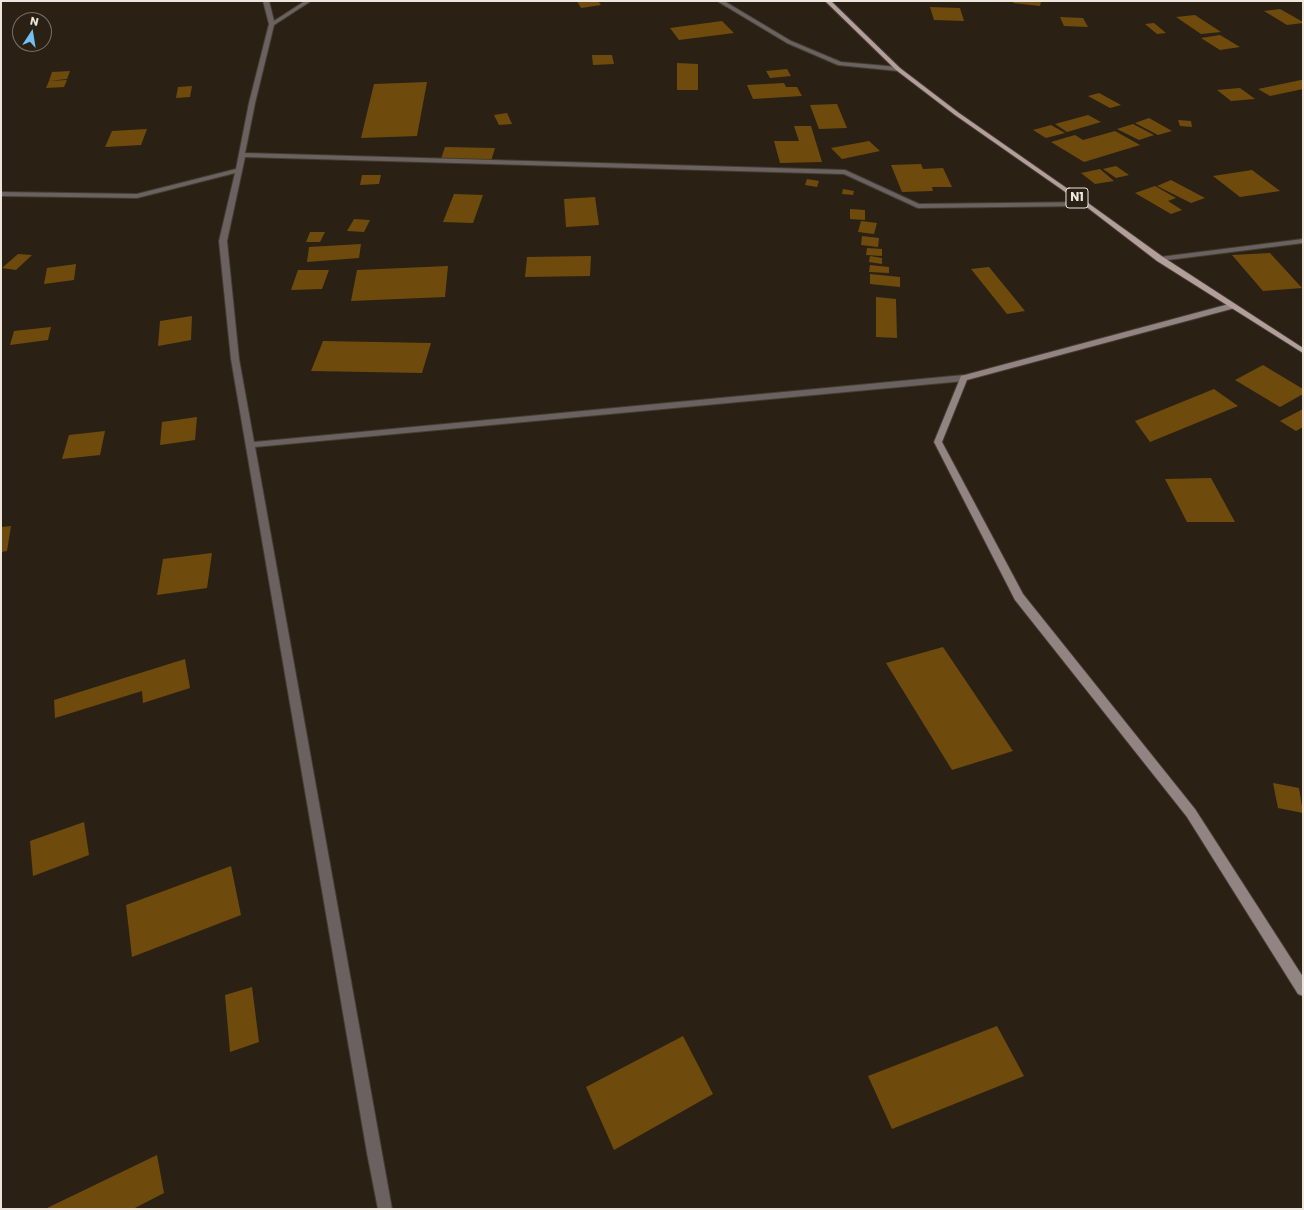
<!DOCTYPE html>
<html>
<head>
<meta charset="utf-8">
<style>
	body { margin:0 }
	#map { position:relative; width:1304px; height:1210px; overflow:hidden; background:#2a2114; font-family:Poppins,sans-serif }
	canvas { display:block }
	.frame { position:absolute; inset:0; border:2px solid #ece6dd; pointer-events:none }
	.north { position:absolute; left:12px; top:12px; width:40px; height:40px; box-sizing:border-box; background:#2a2114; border:1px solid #787064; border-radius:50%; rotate:12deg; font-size:11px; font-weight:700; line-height:16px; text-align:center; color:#ece6dd }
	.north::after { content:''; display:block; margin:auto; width:14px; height:18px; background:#71c1f5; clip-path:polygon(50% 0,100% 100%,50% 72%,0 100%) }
</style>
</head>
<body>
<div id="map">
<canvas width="1304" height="1210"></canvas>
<div class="frame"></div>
<div class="north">N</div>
</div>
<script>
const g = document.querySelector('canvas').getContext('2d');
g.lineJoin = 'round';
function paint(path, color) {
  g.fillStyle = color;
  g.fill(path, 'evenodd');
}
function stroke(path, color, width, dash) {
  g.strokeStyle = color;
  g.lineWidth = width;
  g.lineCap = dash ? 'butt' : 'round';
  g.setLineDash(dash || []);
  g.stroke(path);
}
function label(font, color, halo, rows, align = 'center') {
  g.font = font + ' Poppins,sans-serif';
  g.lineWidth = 3;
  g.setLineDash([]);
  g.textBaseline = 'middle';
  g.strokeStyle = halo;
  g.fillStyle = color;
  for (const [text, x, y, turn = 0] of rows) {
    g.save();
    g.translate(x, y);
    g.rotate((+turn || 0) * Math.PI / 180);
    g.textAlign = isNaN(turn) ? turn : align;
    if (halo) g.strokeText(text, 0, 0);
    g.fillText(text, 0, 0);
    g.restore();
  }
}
const building = new Path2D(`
	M577 1H598L601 5 581 8Z
	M1014 1H1041L1040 6 1013 3Z
	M930 7 960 8 964 21 934 20Z
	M1280 9 1303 22V23L1287 25 1264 11Z
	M1195 15 1221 32 1201 34 1176 17Z
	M1060 17 1083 18 1088 27 1064 26Z
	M722 21 734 33 679 40 670 28Z
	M1154 23 1166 33 1157 34 1145 24Z
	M1220 35 1240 47 1220 50 1201 38Z
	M592 55H612L614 64 593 65Z
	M677 63 698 64V90H677Z
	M787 69 791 76 770 78 766 71Z
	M70 71 67 79 49 81 52 72Z
	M67 80 64 87 46 88 49 81Z
	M1301 80 1303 81V89L1270 96 1258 89Z
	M427 82 417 136 361 138 374 84Z
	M784 83 786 87H797L802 96 753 99 747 85Z
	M192 86 190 97 176 98 178 87Z
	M1240 88 1255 99 1231 101 1217 90Z
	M1099 93 1121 105 1110 108 1088 96Z
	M837 104 847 128 819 129 810 105Z
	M507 113 512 124 499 125 494 115Z
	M1088 115 1101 122 1067 132 1055 124Z
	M1149 118 1172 131 1158 135 1135 123Z
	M1178 120 1191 121 1192 127 1180 126Z
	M1133 124 1154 135 1139 140 1117 129Z
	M1051 125 1065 133 1046 138 1033 130Z
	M794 126H811L822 162 780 163 774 141H799Z
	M147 129 141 145 105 147 112 131Z
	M1115 131 1140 145 1084 162 1051 142 1075 135 1083 140Z
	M869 141 880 151 842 159 831 148Z
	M445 147 495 148 491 161 441 159Z
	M921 164 923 169 943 168 952 187H932L933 191 902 192 891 165Z
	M1116 166 1129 175 1116 178 1103 169Z
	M1100 169 1114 181 1095 184 1081 173Z
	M1252 170 1280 191 1240 197 1213 176Z
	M362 175H381L379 184 360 185Z
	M807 179 819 181 817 187 805 185Z
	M1171 180 1205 198 1191 203 1157 186Z
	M1155 186 1176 198 1168 201 1182 210 1171 214 1135 193Z
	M843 189 854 191 853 195 842 194Z
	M454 194 483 195 473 223 443 222Z
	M595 197 599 225 566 227 564 199Z
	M850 209 865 210V220L850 219Z
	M354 219 370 220 364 232 347 231Z
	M861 221 877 223 874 234 858 232Z
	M310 232H325L320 242H306Z
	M862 236 879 238 878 247 861 245Z
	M361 244 359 258 307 262 309 247Z
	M867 248 882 249V256L866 255Z
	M1270 253 1302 288 1263 291 1232 255Z
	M18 254 32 255 16 270 2 268Z
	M591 256 590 276 525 277 527 257Z
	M870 256 882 258V264L869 262Z
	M76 264 74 280 44 284 47 268Z
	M870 265 889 267V273L869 272Z
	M448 266 445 297 351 301 357 270Z
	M989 267 1025 311 1007 314 971 269Z
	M298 270H329L322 289 291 290Z
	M870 274 900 277V287L870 284Z
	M876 297 896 299 897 338 876 337Z
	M192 316 191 340 158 346 160 321Z
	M51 327 48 340 10 345 14 331Z
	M323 341 431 343 422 373 311 371Z
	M1263 365 1303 389V394L1280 407 1235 380Z
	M1214 389 1238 406 1150 442 1135 421Z
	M1303 409V427L1296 431 1280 421Z
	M197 417 195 440 160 445 162 422Z
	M105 431 100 455 62 459 69 435Z
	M1211 478 1235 522H1187L1165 479Z
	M11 526 7 551 1 552V527Z
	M212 553 207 588 157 595 163 559Z
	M943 647 1013 751 952 770 886 663Z
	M185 659 190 688 143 703 142 691 55 718 54 700Z
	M1273 783 1299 788 1303 813 1278 808Z
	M84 822 89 855 33 876 30 841Z
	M231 866 241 915 132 957 126 905Z
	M252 987 259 1042 230 1052 225 995Z
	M997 1026 1024 1076 892 1129 868 1076Z
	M683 1036 713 1094 614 1150 586 1087Z
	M157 1155 164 1193 133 1209H45Z`);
const street = new Path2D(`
	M263 1H269L274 21 305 1H311L274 25 255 103 245 153 845 170 919 204 1086 202 1089 204 1086 206 918 208 844 174 245 157 227 241 239 359 254 442 964 375 968 378 964 381 255 447 392 1209H378L367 1153 231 359 219 241 235 173 137 198 1 196V192L137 194 236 169 249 103 269 24Z
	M717 1H724L791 41 841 62 898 67 901 69 898 71 838 65 787 43Z
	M1303 239V243L1160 261 1156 259 1160 257Z`);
const secondary = new Path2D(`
	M1229 304H1232L1236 306 1235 308 967 380 942 442 1023 594 1195 809 1303 977V996L1298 994 1187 817 1015 600 934 442 961 376Z`);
const primary = new Path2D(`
	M825 1H831L900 68 959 113 1088 203 1163 257 1303 348V353L1157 261 1084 205 955 115 896 70Z`);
const shields = [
	[1077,198,22]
];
const shieldNames = [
	["N1",1077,198]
];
paint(building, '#6e4b0d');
stroke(street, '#453d30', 2);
stroke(secondary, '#453d30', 2);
stroke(primary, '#453d30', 2);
paint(street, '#6a6160');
paint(secondary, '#928482');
paint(primary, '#b29f9c');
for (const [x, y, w] of shields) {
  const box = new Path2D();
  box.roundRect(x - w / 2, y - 10, w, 20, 3);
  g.fillStyle = '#2a2114';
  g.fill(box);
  stroke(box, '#ece6dd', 1);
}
label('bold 12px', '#ece6dd', null, shieldNames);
</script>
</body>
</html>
